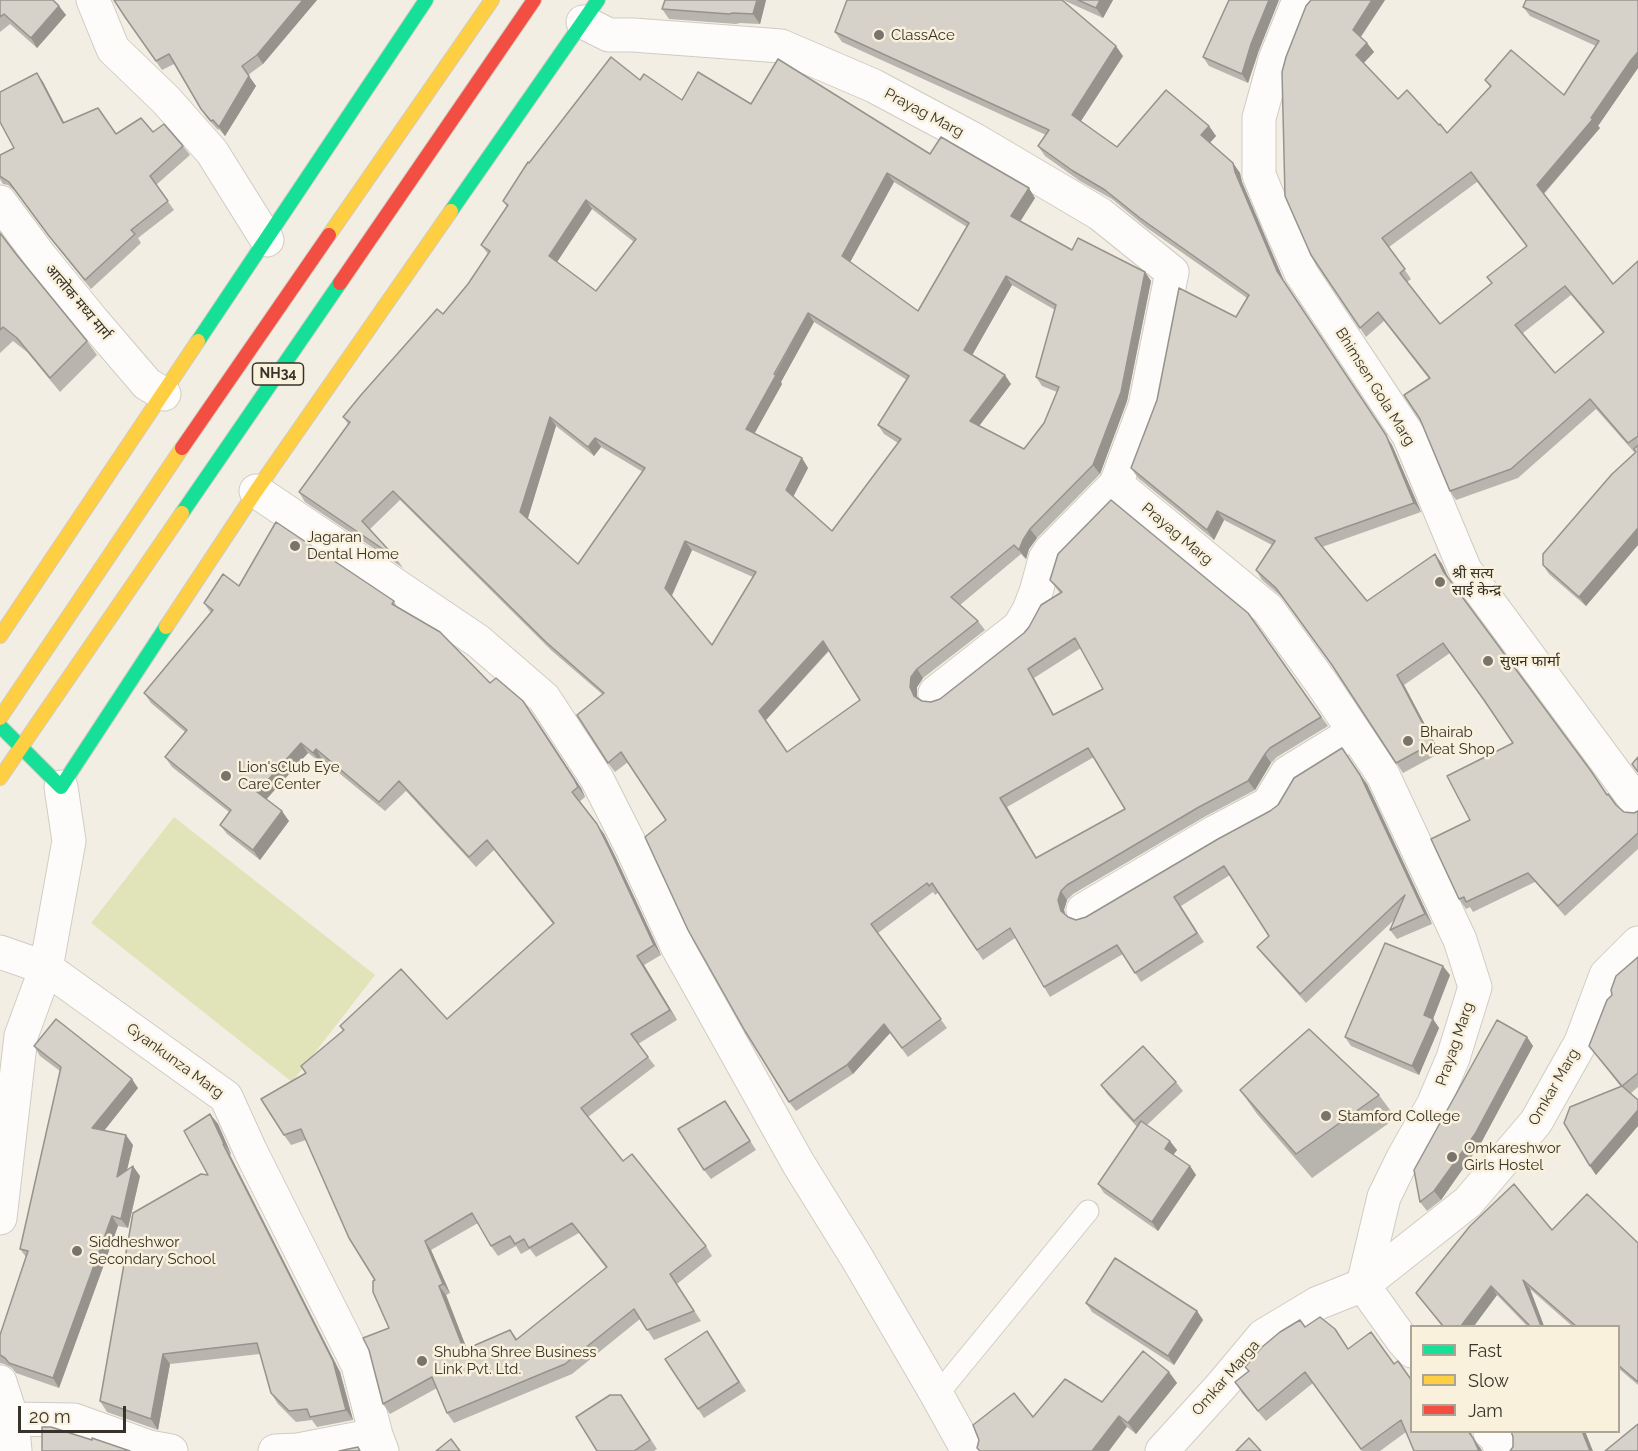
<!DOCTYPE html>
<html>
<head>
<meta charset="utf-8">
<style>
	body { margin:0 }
	#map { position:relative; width:1638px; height:1451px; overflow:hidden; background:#f3eee3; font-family:Raleway,sans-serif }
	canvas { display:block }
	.legend { position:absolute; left:1410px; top:1325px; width:210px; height:108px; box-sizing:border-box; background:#faf1dc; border:2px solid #aca595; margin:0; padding:8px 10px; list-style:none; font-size:18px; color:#37332b }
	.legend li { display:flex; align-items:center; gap:12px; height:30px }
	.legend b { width:30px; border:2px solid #aca595 }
	.scale { position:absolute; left:18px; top:1406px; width:108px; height:27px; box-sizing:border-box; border:3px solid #37332b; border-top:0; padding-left:8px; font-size:18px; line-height:21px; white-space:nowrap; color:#37332b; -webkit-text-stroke:4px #faf1dc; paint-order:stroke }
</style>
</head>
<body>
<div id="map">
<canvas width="1638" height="1451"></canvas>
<ul class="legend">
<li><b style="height:8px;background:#16e098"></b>Fast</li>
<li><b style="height:8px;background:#ffcf43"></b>Slow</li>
<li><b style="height:8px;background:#f24e42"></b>Jam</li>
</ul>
<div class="scale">20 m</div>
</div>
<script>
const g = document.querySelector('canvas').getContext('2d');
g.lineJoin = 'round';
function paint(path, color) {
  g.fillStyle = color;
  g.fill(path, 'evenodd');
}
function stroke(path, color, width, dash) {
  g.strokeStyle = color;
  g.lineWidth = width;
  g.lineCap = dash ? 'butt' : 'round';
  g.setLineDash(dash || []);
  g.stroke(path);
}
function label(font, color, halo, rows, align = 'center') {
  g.font = font + ' Raleway,"Noto Sans Devanagari",sans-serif';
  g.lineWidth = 5;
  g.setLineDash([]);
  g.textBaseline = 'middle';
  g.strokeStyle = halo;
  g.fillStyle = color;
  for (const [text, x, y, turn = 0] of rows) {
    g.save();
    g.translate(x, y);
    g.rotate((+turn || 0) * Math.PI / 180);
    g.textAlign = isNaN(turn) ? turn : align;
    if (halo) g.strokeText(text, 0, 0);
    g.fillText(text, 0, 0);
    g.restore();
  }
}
const green = new Path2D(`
	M174 817 375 975 292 1082 91 923Z`);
const lane = new Path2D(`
	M937 1395 1088 1211`);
const street = new Path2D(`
	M93 0 113 49 166 100 212 152 267 240
	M1299 0 1275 60 1259 118V175L1278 221 1301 273 1409 436 1465 570 1638 804
	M583 22 609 35H633L781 46 874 86 975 140 1100 214 1172 272 1145 406 1116 484 1050 551 1045 559 1036 592 1029 610 1019 627 935 693
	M0 202 40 256 93 321 147 384 164 394
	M1116 484 1268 609 1323 685 1383 775 1460 940 1475 987 1453 1058 1433 1105 1403 1158 1384 1197 1363 1285 1403 1341 1412 1351
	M256 491 478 641 544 698 597 779 633 850 678 948 798 1163 857 1258 937 1395 968 1451
	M61 787 69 841 46 968 226 1097 251 1152 358 1365 376 1435 382 1451
	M1083 910 1215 832 1268 804 1287 773 1354 732
	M0 952 46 968 21 1036 0 1218
	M0 1382 12 1419 15 1451
	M12 1419 74 1420 149 1447 171 1451
	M1490 1432 1497 1438 1501 1451
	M275 1451 298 1450 376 1435
	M1162 1451 1222 1385 1263 1336 1318 1303 1363 1285 1468 1202 1536 1122 1581 1042 1606 975 1638 943`);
const fast = new Path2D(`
	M451 211 598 0
	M198 341 426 0
	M182 513 340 283
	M0 726 61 787 166 627`);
const slow = new Path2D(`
	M329 235 492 0
	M166 627 256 491 451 211
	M0 636 198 341
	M0 718 182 448
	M0 778 182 513`);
const jam = new Path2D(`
	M340 283 534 0
	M182 448 329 235`);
const wall = new Path2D(`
	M0 0 59 6 66 15 37 48 10 24 0 32Z
	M114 0H317L263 64 248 75 256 86 225 136 219 129 218 130 207 118 201 109 174 64 162 70 125 17Z
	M665 0H766L760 24 740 23 736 24 669 19 662 9Z
	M1063 0H1113L1103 18Z
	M1311 0H1385L1361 37 1367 43 1374 52 1363 63 1398 99 1439 125 1447 133 1490 87 1485 80 1564 95 1596 46 1530 16 1523 7 1638 0V68L1598 126 1600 128 1544 194 1613 284 1638 261V545L1586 606 1549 574 1543 565 1636 452H1634L1596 409 1518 478 1456 500 1450 491 1429 379 1384 321 1366 337 1311 255ZM1477 182 1527 247 1491 283 1440 324 1407 282 1411 279 1389 247ZM1571 295 1603 333 1555 373 1523 333Z
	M835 32 1123 56 1081 121 1117 147 1209 126 1216 136 1210 142 1233 163 1240 173 1242 182 1284 281 1392 445 1421 512 1322 547 1367 601 1435 554 1442 564 1449 580 1607 795 1616 805 1624 812 1634 813 1638 811V849L1565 916 1535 882 1473 912 1470 907 1466 909 1459 899 1470 820 1513 743 1486 704 1450 653 1404 685 1440 753 1403 773 1334 668 1283 598 1262 580 1256 570 1272 545 1224 520 1214 540 1138 478 1131 468 1236 317 1247 298 1147 228 1112 199 1080 181 1045 156 1038 146 1046 135 842 42Z
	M1258 53 1248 83 1209 66 1203 57Z
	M37 73 43 82 64 122 116 134 153 132 183 146 190 155 156 185 174 210 138 238 141 243 91 289 55 244 15 191 8 185 3 184 0 179V155L14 148Z
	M640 80 682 100 751 104 930 154 1035 198 1020 221 1072 250 1145 272 1151 281 1127 401 1100 474 1037 538 1029 549 1026 559 1021 554 960 605 978 621 985 630 923 678 917 687V698L922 701 931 702 940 699 1024 633 1060 593 1050 580 1248 613 1328 726 1277 757 1271 763 1255 790 1206 816 1073 894 1067 900 1064 910 1066 916 1068 917 1076 920 1086 917 1367 784 1432 924 1397 939 1390 930 1394 920 1306 1003 1264 956 1257 947 1269 936 1230 875 1181 906 1204 942 1141 982 1123 954 1050 997 1044 987 1015 938 983 960 938 893 935 895 933 892 878 933 947 1028 908 1057 890 1033 853 1074 796 1111 789 1102 666 820 628 762 615 772 608 763 602 694 552 651 400 500 370 529 396 558 403 568 305 502 299 492 348 424 343 417 443 314 468 284 488 254 481 245 507 207 503 201 529 163ZM894 182 967 227 918 311 850 262ZM592 209 634 242 596 291 557 262ZM1012 285 1055 310 1036 377 1042 386 1057 392 1044 423 1024 449 979 426 1011 384 972 355ZM814 322 907 380 878 425 884 434 898 443 832 531 793 497 808 468 802 458 754 434 782 384 781 382ZM556 426 594 456 601 447 643 472 578 564 528 518ZM692 550 753 577 712 645 672 596ZM1081 648 1103 689 1054 715 1034 678ZM829 651 860 700 787 752 766 720ZM1094 757 1125 809 1036 858 1007 807Z
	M0 233 16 254 87 341 97 355 60 392 27 352 13 341 0 353Z
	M239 586 394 601 397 607 581 788 585 797 579 802 604 834 616 858 661 955 644 965 677 1020 638 1044 655 1066 588 1117 623 1161 706 1246 712 1256 677 1284 701 1321 654 1340 640 1319 572 1374 454 1423 447 1413 437 1388 390 1414 383 1404 389 1328 375 1280 306 1140 291 1145 284 1135 306 1073 343 1031 340 1026 447 1019 553 924 494 850 476 867 406 791 385 811 322 759 320 762 308 753 266 799 289 821 260 860 227 834 220 825 229 812 172 767 165 757 185 732 151 703 144 693 211 613 204 603ZM478 1223 491 1246 498 1256 516 1246 521 1254 530 1249 536 1257 579 1233 606 1268 517 1339 510 1330 467 1349 446 1295 450 1293 431 1250Z
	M1638 957V1087L1630 1094 1638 1100V1126L1596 1175 1590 1166 1621 1087 1589 1046 1612 995Z
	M1450 975 1433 1019 1439 1028 1419 1075 1351 1046 1345 1037Z
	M1527 1037 1533 1046 1481 1143 1441 1200 1427 1211 1420 1202Z
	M34 1046 138 1088 104 1131 133 1145 127 1170 140 1176 128 1228 118 1226 59 1388 16 1373 12 1368 4 1364 0 1363V1335L26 1257 20 1249 60 1071 40 1056Z
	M1176 1082 1183 1091 1147 1125 1177 1150 1173 1155 1190 1166 1196 1175 1158 1231 1104 1193 1098 1184 1137 1127 1107 1094 1101 1085Z
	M1240 1090 1379 1095 1396 1118 1312 1178 1257 1114Z
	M725 1101 756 1150 711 1179 704 1170Z
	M210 1114 218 1124 231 1154 230 1155 340 1372 353 1420 317 1427 312 1420 296 1422 278 1404 271 1393 260 1354 170 1364 158 1430 107 1412 100 1401 208 1175Z
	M1552 1230 1638 1243V1385L1618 1368V1326H1572L1530 1289 1544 1326H1527L1497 1295 1474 1326H1442L1416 1293Z
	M1086 1303 1197 1311 1203 1320 1174 1365 1092 1312Z
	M1305 1327 1348 1349 1412 1431H1471L1472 1437 1482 1451H1414L1406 1432 1380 1451H1362L1313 1383 1266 1421 1242 1393 1235 1382Z
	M713 1340 746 1391 704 1418 698 1409Z
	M1169 1372 1177 1383 1136 1434 1127 1427 1033 1417 1102 1402Z
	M627 1404 657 1449 654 1451H597Z`);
const shadedWall = new Path2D(`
	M303 0H317L263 64 257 55Z
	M757 0H766L760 24 753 14Z
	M1100 0H1113L1103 18 1096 8Z
	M1269 0H1279L1258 53 1248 83 1242 74 1251 44Z
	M1372 0H1385L1359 39 1353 30Z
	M59 6 66 15 37 48 31 38Z
	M1367 43 1374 52 1362 65 1356 55Z
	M1116 46 1123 56 1079 124 1072 115Z
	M1638 52V68L1598 126 1600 128 1543 194 1537 185 1591 118 1631 60Z
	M37 73 43 82 69 132 63 123Z
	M249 76 256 86 225 136 219 127Z
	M1209 126 1216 136 1208 145 1201 135Z
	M1233 163 1240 173 1242 182 1284 281 1392 445 1421 512 1414 503 1277 271 1235 172Z
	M887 173 894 182 848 266 842 256Z
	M1029 188 1035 198 1018 225 1011 216Z
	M586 200 592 209 555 265 549 256Z
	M1145 272 1151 281 1127 401 1100 474 1093 465Z
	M1006 276 1012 285 970 359 964 350Z
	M808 313 814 322 781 382 782 384 752 438 746 429Z
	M1005 375 1011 384 976 430 970 421Z
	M550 417 556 426 527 521 520 512Z
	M595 438 601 447 594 456 588 447Z
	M802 458 808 468 792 499 786 490Z
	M1217 511 1224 520 1214 540 1207 530Z
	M1638 528V545L1586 606 1579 597Z
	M1030 529 1037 538 1029 549 1026 559 1019 550 1023 540Z
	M685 541 692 550 671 597 665 588Z
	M1435 554 1442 564 1450 581 1443 571Z
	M823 641 829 650 766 720 759 711Z
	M917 669 923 678 917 687V696L921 705 914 696 910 687 911 677Z
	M1028 669 1034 678 1059 724 1053 715Z
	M1397 675 1404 685 1440 753 1433 743Z
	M530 710 581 788 585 797 578 787Z
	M301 743 308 753 264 802 257 792Z
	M1342 748 1367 784 1432 924 1425 914Z
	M316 749 322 759 320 762 313 753Z
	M1265 754 1271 763 1255 790 1248 781Z
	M1000 798 1007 807 1042 867 1036 858Z
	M282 811 289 821 260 860 253 850Z
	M597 824 604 834 616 858 661 955 654 945Z
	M1061 891 1067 900 1064 910 1067 920 1061 911 1058 900Z
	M637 956 644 965 677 1020 670 1010Z
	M1443 966 1450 975 1433 1019 1439 1028 1419 1075 1412 1066 1424 1015Z
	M884 1024 890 1033 853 1074 847 1065Z
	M1527 1037 1533 1046 1481 1143 1441 1200 1434 1191Z
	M132 1079 138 1088 99 1137 92 1128Z
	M1638 1110V1126L1596 1175 1590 1166Z
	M210 1114 218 1124 231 1154 224 1144Z
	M126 1135 133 1145 123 1186 117 1177Z
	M1170 1141 1177 1150 1171 1158 1165 1149Z
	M223 1144 230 1155 340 1372 353 1420 346 1410Z
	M133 1166 140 1176 128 1228 121 1219Z
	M1190 1166 1196 1175 1158 1231 1152 1222Z
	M112 1216 118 1226 59 1388 53 1378Z
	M425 1241 431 1250 450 1293 443 1284Z
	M1523 1280 1530 1289 1544 1326H1541Z
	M439 1286 446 1295 471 1360 464 1350Z
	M1491 1286 1497 1295 1474 1326H1461Z
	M1197 1311 1203 1320 1174 1365 1168 1356Z
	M163 1354 170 1364 158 1430 151 1419Z
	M1169 1372 1177 1383 1136 1434 1128 1423Z
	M1119 1416 1127 1427 1109 1451H1092Z
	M1582 1431H1585L1593 1451H1590Z
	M1473 1438 1481 1449 1482 1451H1479Z`);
const building = new Path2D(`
	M0 0H53L59 6 31 38 4 14 0 17Z
	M114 0H303L257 55 242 66 249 76 219 127 213 120 211 121 201 109 169 54 156 61 125 17Z
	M665 0H757L753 14 733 13 729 14 662 9Z
	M847 0H1062L1116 46 1072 115 1117 147 1166 90 1209 126 1201 135 1233 163 1235 172 1277 271 1386 435 1414 503 1315 538 1367 601 1435 554 1443 571 1591 771 1607 795 1608 794 1616 805 1624 812 1634 813 1638 811V833L1558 906 1528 873 1466 902 1464 897 1459 899 1431 839 1470 820 1447 776 1513 743 1484 700 1443 643 1397 675 1433 743 1396 763 1332 665 1276 588 1256 570 1275 541 1217 511 1207 530 1131 468 1157 400 1179 288 1236 317 1249 295 1140 218 1105 190 1073 171 1038 146 1049 130 835 32Z
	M1078 0H1100L1096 8Z
	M1229 0H1269L1251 44 1242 74 1203 57Z
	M1311 0H1372L1353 30 1367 43 1356 55 1398 99 1407 90 1439 125 1440 124 1447 133 1491 86 1485 80 1511 50 1564 95 1599 41 1523 7 1526 0H1638V52L1631 60 1591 118 1593 119 1537 185 1613 284 1638 261V436L1628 443 1590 399 1511 469 1450 491 1420 419 1404 395 1430 378 1378 312 1360 328 1311 255 1285 196 1282 72 1286 57 1306 6ZM1471 172 1527 246 1487 277 1492 283 1440 324 1400 273 1405 269 1382 238ZM1565 286 1604 332 1555 373 1515 325Z
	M611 57 640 80 644 74 682 100 698 72 751 104 778 59 930 154 941 137 1029 188 1011 216 1072 250 1078 238 1145 272 1121 392 1093 465 1030 529 1023 540 1019 550 1014 545 951 597 978 621 917 669 911 677 910 687 914 696 922 701 931 702 940 699 1024 633 1029 627 1041 605 1062 592 1050 580 1058 554 1111 500 1248 613 1321 717 1270 748 1265 754 1248 781 1199 807 1067 885 1061 891 1058 900 1061 911 1068 917 1076 920 1086 917 1218 839 1270 811 1278 805 1294 778 1342 748 1360 775 1425 914 1390 930 1405 895 1300 994 1257 947 1269 936 1224 866 1174 897 1197 933 1135 973 1117 945 1044 987 1010 928 977 950 932 883 929 886 927 883 871 924 941 1019 902 1048 884 1024 847 1065 789 1102 745 1031 688 930 645 837 666 820 621 752 608 763 577 715 604 693 546 642 393 491 362 521 396 558 299 492 350 422 343 417 361 395 437 309 443 314 468 284 490 251 481 245 508 205 503 201 528 162 529 163ZM887 173 969 223 918 311 842 256ZM586 200 636 239 596 291 549 256ZM1006 276 1056 305 1036 377 1059 387 1044 423 1024 449 970 421 1005 375 964 350ZM808 313 909 376 878 425 901 439 832 531 786 490 802 458 746 429 776 375 774 374ZM550 417 588 447 595 438 645 468 578 564 520 512ZM685 541 756 572 712 645 665 588ZM1075 638 1103 689 1053 715 1028 669ZM823 641 860 700 787 752 759 711ZM1088 748 1125 809 1036 858 1000 798Z
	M37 73 63 123 98 108 116 134 141 118 153 132 164 124 183 146 150 176 168 201 131 230 135 234 85 280 49 236 9 182 0 176V155L14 148 0 122V92Z
	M0 233 16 254 87 341 50 378 17 338 3 327 0 330Z
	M1638 445V528L1579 597 1543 565V554L1612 474 1636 452 1634 449Z
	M276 522 394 601 392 604 440 632 490 683 496 678 523 701 574 779 578 787 572 792 597 824 609 848 654 945 637 956 670 1010 631 1034 648 1057 581 1108 623 1161 632 1154 706 1246 670 1274 694 1311 647 1330 634 1309 565 1364 447 1413 432 1377 383 1404 369 1350 363 1338 389 1328 373 1292V1281L375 1280 349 1238 301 1129 284 1135 261 1099 306 1073 301 1066 344 1030 340 1026 401 969 447 1019 554 923 487 840 469 857 399 781 379 802 316 749 313 753 301 743 257 792 282 811 253 850 220 825 231 810 165 757 187 730 144 693 213 610 204 603 223 574 239 586ZM472 1213 491 1246 510 1236 515 1244 524 1239 529 1248 572 1223 607 1267 516 1340 510 1330 464 1350 439 1286 443 1284 425 1241Z
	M1638 757V772L1632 764Z
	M1385 943 1443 966 1424 1015 1433 1019 1412 1066 1345 1037Z
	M1638 957V1073L1622 1086 1589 1046 1607 1000 1612 995 1611 990 1616 976Z
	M56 1019 132 1079 92 1128 126 1135 117 1177 133 1166 121 1219 112 1216 53 1378 9 1363 5 1358 0 1355V1335L28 1251 20 1249 61 1067 34 1046Z
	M1497 1020 1527 1037 1475 1134 1434 1191 1420 1202 1414 1170Z
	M1309 1029 1379 1095 1296 1154 1240 1090Z
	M1143 1046 1176 1082 1134 1121 1101 1085Z
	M1622 1086 1638 1100V1110L1590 1166 1564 1123 1570 1107Z
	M725 1101 750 1141 704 1170 678 1129Z
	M210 1114 224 1144H223L333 1361 346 1410 310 1417 307 1409 289 1411 271 1393 257 1343 163 1354 151 1419 100 1401 133 1213 201 1174 208 1175 184 1131Z
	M1141 1121 1170 1141 1165 1149 1190 1166 1152 1222 1098 1184Z
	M1514 1184 1552 1230 1587 1194 1638 1243V1382L1618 1365V1326H1576L1523 1280 1541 1326H1530L1491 1286 1461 1326H1443L1416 1293 1470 1226Z
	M1115 1258 1197 1311 1168 1356 1086 1303Z
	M1320 1317 1335 1329 1348 1349 1371 1332 1394 1364 1398 1361 1412 1381V1431H1468L1473 1438 1479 1451H1414L1401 1420 1361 1449 1305 1372 1258 1411 1235 1382 1249 1371 1245 1367 1262 1347 1280 1332 1300 1320 1305 1327Z
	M707 1331 739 1382 698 1409 665 1359Z
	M1143 1351 1169 1372 1128 1423 1119 1416 1092 1451H980L977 1448 979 1440 973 1425 1014 1393 1033 1417 1065 1379 1102 1402Z
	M610 1395H621L650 1440 634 1451H597L576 1417Z
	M1638 1424V1451H1605Z
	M42 1427H51L92 1440V1438L130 1451H42Z
	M1511 1431H1582L1590 1451H1510L1513 1447V1437Z
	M1249 1438 1261 1451H1236Z
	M451 1439 460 1451H436Z
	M358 1447 360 1451H339Z`);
const markers = [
	[879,35,6,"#79746b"],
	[295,546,6,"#79746b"],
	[1440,582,6,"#79746b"],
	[1488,661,6,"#79746b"],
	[1408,741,6,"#79746b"],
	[226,776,6,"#79746b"],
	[1326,1116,6,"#79746b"],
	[1452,1157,6,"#79746b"],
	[77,1251,6,"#79746b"],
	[422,1361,6,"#79746b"]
];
const shields = [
	[278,374,51]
];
const shieldNames = [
	["NH34",278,374]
];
const poiNames = [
	["ClassAce",891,35],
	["Jagaran",307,537],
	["Dental Home",307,554],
	["श्री सत्य",1452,573],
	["साई केन्द्र",1452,590],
	["सुधन फार्मा",1500,661],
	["Bhairab",1420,732],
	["Meat Shop",1420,749],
	["Lion'sClub Eye",238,767],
	["Care Center",238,784],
	["Stamford College",1338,1116],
	["Omkareshwor",1464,1148],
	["Girls Hostel",1464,1165],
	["Siddheshwor",89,1242],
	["Secondary School",89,1259],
	["Shubha Shree Business",434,1352],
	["Link Pvt. Ltd.",434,1369]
];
const streetNames = [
	["Prayag Marg",924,113,28],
	["आलोक मध्य मार्ग",78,302,50],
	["Bhimsen Gola Marg",1375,387,58],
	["Prayag Marg",1177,534,40],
	["Prayag Marg",1455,1044,-71],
	["Gyankunza Marg",175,1061,36],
	["Omkar Marg",1554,1087,-60],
	["Omkar Marga",1226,1378,-49]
];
paint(green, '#e1e3b9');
stroke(lane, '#d0ccc3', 23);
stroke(street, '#d0ccc3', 35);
stroke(fast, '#d0ccc3', 16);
stroke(slow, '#d0ccc3', 16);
stroke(jam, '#d0ccc3', 16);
stroke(lane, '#fdfcfb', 21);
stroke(street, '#fdfcfb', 33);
stroke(fast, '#16e098', 14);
stroke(slow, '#ffcf43', 14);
stroke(jam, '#f24e42', 14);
paint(wall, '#b8b5ae');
paint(shadedWall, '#96938d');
paint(building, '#d6d2ca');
stroke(building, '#96938d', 1.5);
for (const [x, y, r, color] of markers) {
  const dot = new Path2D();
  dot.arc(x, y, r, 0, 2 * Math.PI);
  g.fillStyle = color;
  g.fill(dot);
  stroke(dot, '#faf1dc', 2);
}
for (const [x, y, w] of shields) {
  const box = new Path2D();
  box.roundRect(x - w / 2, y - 11, w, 22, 4.5);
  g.fillStyle = '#faf1dc';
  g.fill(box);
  stroke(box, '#37332b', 1.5);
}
label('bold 14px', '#37332b', null, shieldNames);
label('15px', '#37332b', '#faf1dc', poiNames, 'left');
label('15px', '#37332b', '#faf1dc', streetNames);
</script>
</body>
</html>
